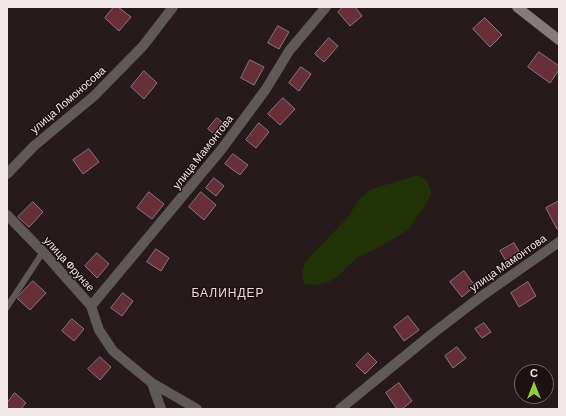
<!DOCTYPE html>
<html>
<head>
<meta charset="utf-8">
<style>
	body { margin:0 }
	#map { position:relative; width:566px; height:416px; overflow:hidden; background:#271a1c; font-family:Barlow,sans-serif }
	canvas { display:block }
	.frame { position:absolute; inset:0; border:8px solid #f0e6e8; pointer-events:none }
	.north { position:absolute; left:514px; top:364px; width:40px; height:40px; box-sizing:border-box; background:#1d1113; border:1px solid #716668; border-radius:50%; rotate:0deg; font-size:11px; font-weight:700; line-height:16px; text-align:center; color:#f0e6e8 }
	.north::after { content:''; display:block; margin:auto; width:14px; height:18px; background:#92cd3e; clip-path:polygon(50% 0,100% 100%,50% 72%,0 100%) }
</style>
</head>
<body>
<div id="map">
<canvas width="566" height="416"></canvas>
<div class="frame"></div>
<div class="north">С</div>
</div>
<script>
const g = document.querySelector('canvas').getContext('2d');
g.lineJoin = 'round';
function paint(path, color) {
  g.fillStyle = color;
  g.fill(path, 'evenodd');
}
function stroke(path, color, width, dash) {
  g.strokeStyle = color;
  g.lineWidth = width;
  g.lineCap = dash ? 'butt' : 'round';
  g.setLineDash(dash || []);
  g.stroke(path);
}
function label(font, color, halo, rows, align = 'center') {
  g.font = font + ' Barlow,sans-serif';
  g.lineWidth = 3;
  g.setLineDash([]);
  g.textBaseline = 'middle';
  g.strokeStyle = halo;
  g.fillStyle = color;
  for (const [text, x, y, turn = 0] of rows) {
    g.save();
    g.translate(x, y);
    g.rotate((+turn || 0) * Math.PI / 180);
    g.textAlign = isNaN(turn) ? turn : align;
    if (halo) g.strokeText(text, 0, 0);
    g.fillText(text, 0, 0);
    g.restore();
  }
}
const green = new Path2D(`
	M418 175 427 181 431 192 427 203 408 230 378 248 356 258 338 276 328 282 316 285 304 284 302 272 305 262 348 217 360 198 372 189Z`);
const building = new Path2D(`
	M114 7H118L131 17 119 31 105 18Z
	M343 7H355L362 16 350 26 338 12Z
	M485 18 502 35 490 47 473 29Z
	M278 26 289 32 279 49 268 43Z
	M329 38 338 46 324 62 315 54Z
	M539 52 559 66V70L550 83 528 67Z
	M250 60 264 67 254 85 241 78Z
	M301 67 311 74 299 91 289 83Z
	M144 71 157 83 144 99 131 87Z
	M283 98 295 109 280 125 268 114Z
	M217 118 227 126 219 138 208 129Z
	M259 123 269 132 256 148 246 140Z
	M89 149 99 162 83 174 73 160Z
	M233 154 248 165 240 175 225 164Z
	M214 178 224 186 216 196 206 188Z
	M149 192 164 204 152 219 137 208Z
	M201 192 216 205 204 220 189 207Z
	M559 201V228L557 229 546 208Z
	M33 202 43 212 29 227 18 217Z
	M514 243 522 256 508 264 500 251Z
	M156 249 169 258 161 271 147 262Z
	M97 253 109 264 97 278 85 266Z
	M464 271 475 286 462 297 450 282Z
	M33 281 46 293 30 310 17 298Z
	M528 282 536 296 519 307 511 293Z
	M123 293 133 301 122 316 111 308Z
	M408 316 419 330 404 341 394 327Z
	M72 319 84 329 74 341 62 331Z
	M484 323 491 332 482 338 475 329Z
	M457 347 466 358 453 368 445 356Z
	M368 353 377 362 365 374 356 365Z
	M100 357 111 367 100 380 88 369Z
	M399 383 412 401 402 409H397L386 393Z
	M15 393 26 403 21 409H7V403Z`);
const lane = new Path2D(`
	M7 307 43 252`);
const street = new Path2D(`
	M7 174 34 146 94 96 143 46 173 7
	M7 215 45 254 91 306 99 330 113 351 152 383 161 409
	M91 306 221 150 266 89 289 51 326 7
	M152 383 197 409
	M340 409 432 334 479 298 559 242`);
const secondary = new Path2D(`
	M517 7 559 40`);
const streetNames = [
	["улица Ломоносова",68,100,-41],
	["улица Мамонтова",203,152,-52],
	["улица Мамонтова",508,263,-35],
	["улица Фрунзе",69,264,48]
];
const neighbourhoodNames = [
	["БАЛИНДЕР",228,293]
];
paint(green, '#203206');
paint(building, '#682e3a');
stroke(building, '#8b797c', 1);
stroke(lane, '#60595a', 6);
stroke(street, '#60595a', 10);
stroke(secondary, '#867a7c', 10);
label('11px', '#f0e6e8', '#1d1113', streetNames);
g.letterSpacing = '1px';
label('12px', '#eedadd', '#1d1113', neighbourhoodNames);
g.letterSpacing = '0px';
</script>
</body>
</html>
